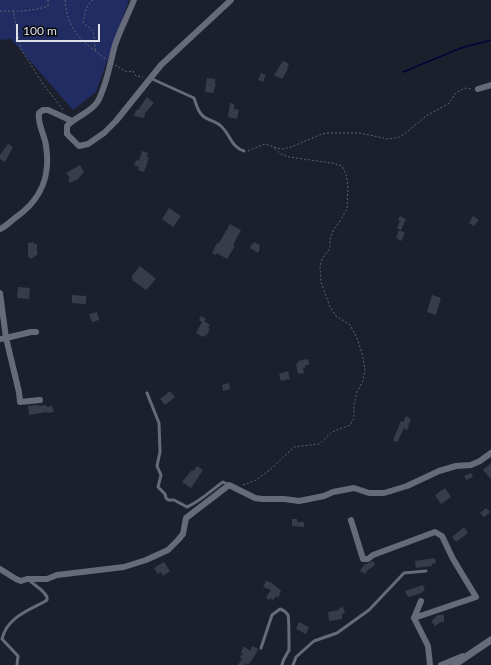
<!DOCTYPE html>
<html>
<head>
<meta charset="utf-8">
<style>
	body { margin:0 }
	#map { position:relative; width:491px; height:665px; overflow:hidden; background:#1c202c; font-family:Lato,sans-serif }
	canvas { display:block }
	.scale { position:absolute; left:16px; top:24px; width:84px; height:18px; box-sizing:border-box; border:2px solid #dde0e9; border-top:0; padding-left:5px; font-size:12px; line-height:14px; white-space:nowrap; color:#dde0e9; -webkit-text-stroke:3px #090a0f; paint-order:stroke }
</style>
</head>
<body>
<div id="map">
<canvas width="491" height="665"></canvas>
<div class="scale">100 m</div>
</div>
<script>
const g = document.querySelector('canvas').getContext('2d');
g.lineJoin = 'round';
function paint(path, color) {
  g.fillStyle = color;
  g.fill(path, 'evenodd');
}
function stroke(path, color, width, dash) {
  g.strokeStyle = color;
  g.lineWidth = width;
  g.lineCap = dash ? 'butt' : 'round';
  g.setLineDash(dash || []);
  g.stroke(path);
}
const green = new Path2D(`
	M0 0H129L96 92 73 110 11 39 0 40Z`);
const stream = new Path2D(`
	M403 72 461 48 491 40`);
const building = new Path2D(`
	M283 61 289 64 287 68 288 69 282 79 274 75Z
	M261 73 266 75 263 82 258 80Z
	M207 78 215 79V84H216L213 93 205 92Z
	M147 97 154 103 145 113 144 118 134 116 136 110H138Z
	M230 103 234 104V109L239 110 237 119 228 117Z
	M8 144 13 147 5 162 0 159V155Z
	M142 151 148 153 147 157 149 158 144 172 138 170 139 167 134 165 136 160 139 161Z
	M80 165 84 172 78 179 70 183 68 179 70 178 66 173Z
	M169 208 181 216 173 227 162 219Z
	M400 216 406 219 401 230 397 228 400 221 398 220Z
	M473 216 479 220 474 226 469 223Z
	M230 224 241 230 233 245 235 246 227 259 217 253 216 255 212 253 217 243H219Z
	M399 230 405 233 401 241 396 238Z
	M34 242V244H37V252L38 254 31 259 28 256V243Z
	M254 242 260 245 259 247 260 248 258 253 250 248 252 244H253Z
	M140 266 156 279 146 290 132 280 133 278 131 277Z
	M18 287 30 288 29 299 17 298Z
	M72 295 86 296V304L72 303Z
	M432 295 441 298 436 315 427 312Z
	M97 312 99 320 92 322 89 314Z
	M201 316 206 319 204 321 210 325 208 328 210 329 206 336 205 335 203 337 196 333 202 322 199 320Z
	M308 359 309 365H305V368H303L304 373 298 374 296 364 298 363V361Z
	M288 371 290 379 281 381 279 374Z
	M229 383 230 389 223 391 222 385Z
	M170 391 175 397 165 405 160 399Z
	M39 405V406L46 405 47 407 52 406 54 412 47 413V412L29 415 28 406Z
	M406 416 411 419 408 425 409 426 407 430 404 428 398 441 396 442 393 440 401 421 403 422Z
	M491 463V479L483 470Z
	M197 466 203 470 191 488 182 482 192 470 193 471Z
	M471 473 473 477 466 480 464 476Z
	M445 488 451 497 441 504 435 495Z
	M486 508 490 512 484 517 480 513Z
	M292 519H297V522H304V527L292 526Z
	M464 527 468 533 456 542 452 537Z
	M435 558 436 563 432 564V566L416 568 415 561Z
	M373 561 375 565 368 570 365 574 360 571 364 565Z
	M164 562 170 571 163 576 161 572 158 574 154 568Z
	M266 581 272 583 281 591 278 598 276 596 273 600 270 598 269 600 266 597 271 590 263 587Z
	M423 585 425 590 422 592V593L408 597 405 591Z
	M343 607 345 613 342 614V619L329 621 328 612 339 610V608Z
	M438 615H444V622H441L435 626 431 621Z
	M299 622 309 627 306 634 296 629Z
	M244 646 250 651 252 646 258 649 254 657 248 665 246 663 244 665H238L242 659 240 657 243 654 241 652Z`);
const path = new Path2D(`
	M48 0V6C36 10 26 11 13 11L21 49 43 84 64 111
	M65 0C67 30 83 43 106 59
	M93 0C86 5 85 14 83 23 100 34 91 35 96 51
	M0 11H13
	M115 65 127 72 133 71 136 76 143 77
	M248 151 265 144 277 148 283 149 291 147 322 134 328 133H360L388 139 400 137 407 132 426 116 448 104 456 93 464 88 471 89
	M243 485 256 480 271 469 294 447 319 444 332 432 350 425 354 418V405L357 392 363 381 365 369 362 353 357 338 350 325 336 316 330 307 321 282 320 267 322 259 330 248V239L334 229 338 224 347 209 348 187 346 174 342 166 332 163 289 157 281 154 273 147`);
const service = new Path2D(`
	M150 78 194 98C196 103 197 110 202 115 206 120 216 121 221 126 230 134 231 147 244 151
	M147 393 159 423 160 452 157 466 161 475 158 487 165 494 166 498 168 500H174L187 507C201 501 210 491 223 482L229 485
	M261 648 272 615 280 609C283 610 286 612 288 615 289 617 289 649 289 650 286 656 283 659 282 665
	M17 665 18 656 2 639C7 618 27 611 44 602L47 600V597C43 589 35 586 29 580
	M293 665 296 657 314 641 337 633 369 610 404 573 426 571`);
const minor = new Path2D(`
	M134 0C128 15 120 30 115 45 110 63 107 84 98 101 91 113 76 116 67 126V134L79 146 88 144 104 133 116 121 161 65 231 0
	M478 89 491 85
	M0 229C5 227 10 222 15 218 41 200 51 177 46 146 45 135 37 124 39 113L43 110H48L72 121
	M0 293 6 338 0 339
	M36 332H31L6 338 19 392 20 402 40 400
	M351 520 363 559H368L373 555 435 532 442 536 453 559 476 597 414 618
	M0 569 16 579 21 581 27 579H47L57 575 124 567 146 560 168 550 178 540 183 534 186 518 229 485 255 498 262 499H284L299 501 324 496 333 492 354 488 369 493H384L407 486 439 471 456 466 471 465 480 461 491 453
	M421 601 414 618 428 646 430 665
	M441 665 463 656`);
const tertiary = new Path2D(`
	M454 665 491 640`);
paint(green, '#212c62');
stroke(stream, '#050238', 1.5);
paint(building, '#383c49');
stroke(path, '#60646f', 1, [2, 2]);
stroke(service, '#666a79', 3);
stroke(minor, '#666a79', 6);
stroke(tertiary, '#666a79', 7);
</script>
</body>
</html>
